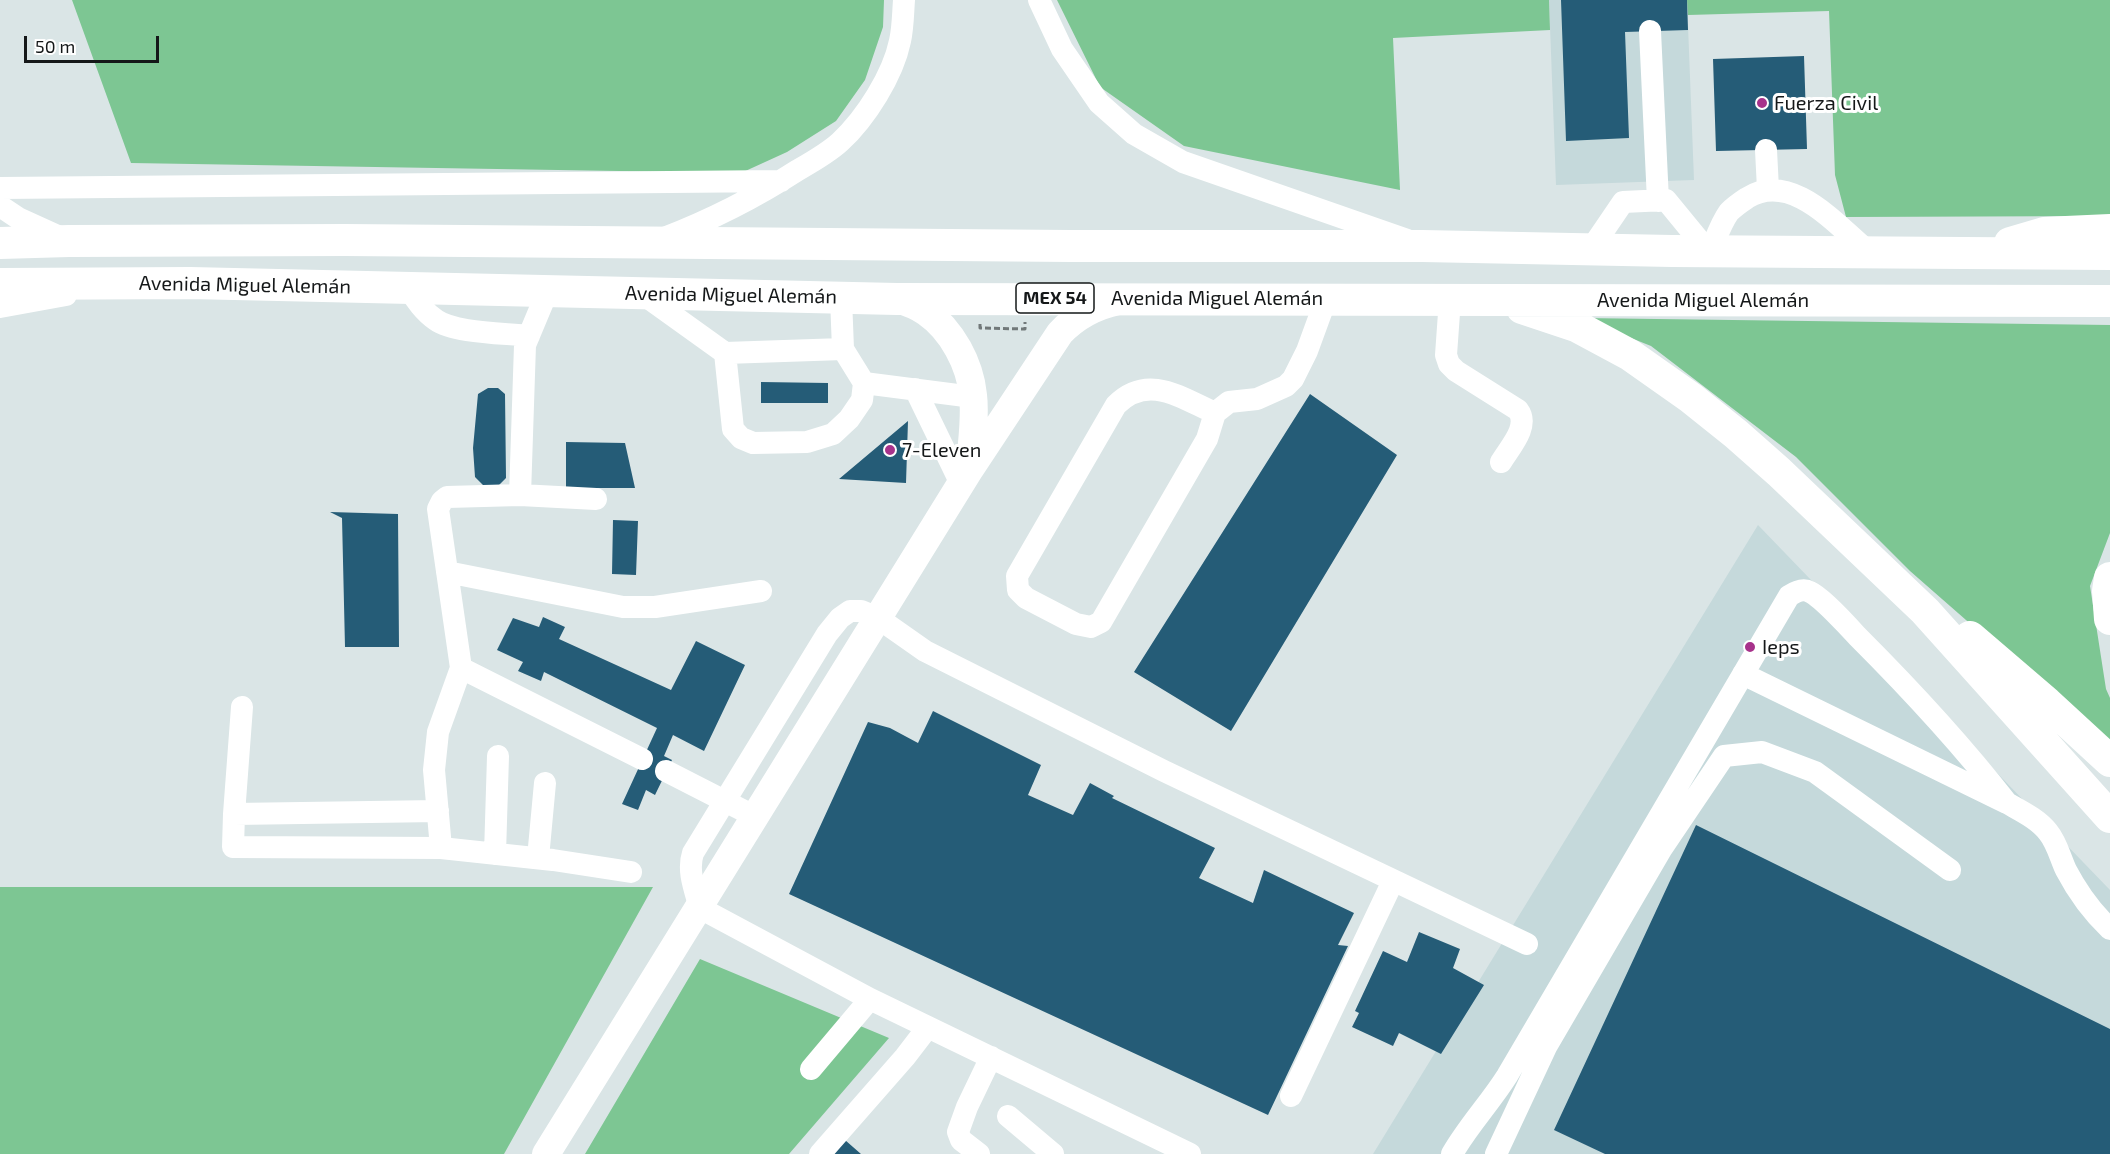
<!DOCTYPE html>
<html>
<head>
<meta charset="utf-8">
<style>
	body { margin:0 }
	#map { position:relative; width:2110px; height:1154px; overflow:hidden; background:#dae5e6; font-family:"Exo 2",sans-serif }
	canvas { display:block }
	.scale { position:absolute; left:24px; top:36px; width:135px; height:27px; box-sizing:border-box; border:3px solid #151819; border-top:0; padding-left:8px; font-size:18px; line-height:21px; white-space:nowrap; color:#151819; -webkit-text-stroke:4px #fff; paint-order:stroke }
</style>
</head>
<body>
<div id="map">
<canvas width="2110" height="1154"></canvas>
<div class="scale">50 m</div>
</div>
<script>
const g = document.querySelector('canvas').getContext('2d');
g.lineJoin = 'round';
function paint(path, color) {
  g.fillStyle = color;
  g.fill(path, 'evenodd');
}
function stroke(path, color, width, dash) {
  g.strokeStyle = color;
  g.lineWidth = width;
  g.lineCap = dash ? 'butt' : 'round';
  g.setLineDash(dash || []);
  g.stroke(path);
}
function label(font, color, halo, rows, align = 'center') {
  g.font = font + ' "Exo 2",sans-serif';
  g.lineWidth = 6;
  g.setLineDash([]);
  g.textBaseline = 'middle';
  g.strokeStyle = halo;
  g.fillStyle = color;
  for (const [text, x, y, turn = 0] of rows) {
    g.save();
    g.translate(x, y);
    g.rotate((+turn || 0) * Math.PI / 180);
    g.textAlign = isNaN(turn) ? turn : align;
    if (halo) g.strokeText(text, 0, 0);
    g.fillText(text, 0, 0);
    g.restore();
  }
}
const built = new Path2D(`
	M1549 0H1687L1694 180 1556 185Z
	M1758 525 2110 890V1154H1373Z`);
const green = new Path2D(`
	M72 0H884L883 27 865 80 836 121 787 152 741 173 131 163Z
	M1057 0H1549L1550 30 1393 38 1400 190 1184 146 1100 87Z
	M1687 0H2110V216L1846 217 1835 175 1829 11 1688 15Z
	M1581 318 2110 325V533L2090 586 2106 689 2110 698V746L1910 571 1796 457 1651 346Z
	M0 887H653L504 1154H0Z
	M700 959 889 1038 789 1154H585Z`);
const building = new Path2D(`
	M1561 0H1687L1688 30 1625 32 1629 138 1566 141Z
	M1804 56 1807 149 1716 151 1713 59Z
	M761 382 828 383V403H761Z
	M488 388H498L505 394 506 478 499 485 485 487 475 477 473 448 478 394Z
	M1310 394 1397 455 1231 731 1134 672Z
	M908 421 906 483 839 479Z
	M566 442 625 443 635 488H566Z
	M330 512 398 514 399 647H345L342 518Z
	M613 520 638 521 636 575 612 574Z
	M543 617 565 627 559 639 671 690 696 641 745 665 704 751 673 735 664 756 672 760 655 795 646 790 638 810 622 804 657 728 544 672 541 681 518 671 523 662 497 650 513 618 539 627Z
	M933 711 1041 765 1028 795 1073 815 1090 783 1114 796 1112 798 1215 848 1199 878 1253 903 1264 870 1354 913 1338 945 1348 946 1268 1115 789 894 868 722 890 728 918 743Z
	M1696 825 2110 1029V1154H1605L1554 1130Z
	M1419 932 1460 949 1453 968 1484 985 1441 1054 1399 1033 1393 1046 1352 1027 1359 1013 1355 1011 1383 951 1407 962Z
	M845 1140 861 1154H833Z`);
const path = new Path2D(`
	M980 324V328L1025 329V322`);
const minor = new Path2D(`
	M1039 0 1062 49 1099 103 1134 134 1183 162 1407 240
	M1650 31 1658 201
	M1766 150 1768 189
	M0 188 781 181
	M0 206 18 218 62 238
	M664 238C711 220 756 197 798 170 812 162 828 153 840 142 866 118 893 75 900 41 903 28 903 13 904 0
	M1591 249 1623 202 1666 200 1707 250
	M1711 250C1716 238 1721 223 1729 212 1734 207 1741 202 1747 198 1792 170 1837 226 1869 252
	M408 288C416 300 424 312 436 320 454 333 505 333 529 336
	M548 290 525 345 520 495 447 497 442 501 438 509 461 668 642 759
	M640 292 725 353 843 349
	M1450 299 1446 355 1449 364 1456 371 1518 410C1530 426 1510 447 1501 462
	M0 307 66 295
	M725 353 733 429 741 438 753 443 807 442 833 434 849 419 862 400 864 383 843 349 841 298
	M864 383 973 397
	M915 389 961 484
	M1215 413C1181 398 1148 373 1116 405L1017 576 1018 590 1026 598 1076 624 1091 627 1101 622 1207 439 1215 413 1229 402 1257 399 1286 386 1293 379 1307 351 1326 299
	M520 495 596 499
	M447 572 623 607H655L761 591
	M461 668 438 732 434 770 441 848 553 860 631 872
	M1743 674 2007 803C2021 811 2038 819 2048 832 2057 843 2060 857 2066 870 2077 891 2093 913 2110 929
	M242 707 234 814 233 847 441 848
	M666 771 756 817
	M234 814 438 811
	M495 854 498 756
	M538 858 545 783
	M811 1069 870 999
	M1291 1096 1393 881
	M1008 1116 1053 1154
	M820 1154 905 1057 928 1027
	M979 1154 961 1140 958 1132 967 1107 991 1057
	M1190 1154 870 999 700 908C695 890 687 871 693 853L827 634 840 618 850 611H861L878 618 925 651 1164 771 1527 944
	M1452 1154C1468 1126 1490 1103 1507 1076L1789 596C1795 592 1803 588 1810 592 1821 597 1848 626 1857 636 1910 689 1961 744 2007 803
	M1496 1154 1546 1047 1662 848 1724 756 1762 752 1815 772 1950 870`);
const major = new Path2D(`
	M897 299C907 302 918 306 926 312 952 330 970 364 973 395 976 419 971 445 970 469
	M546 1154 970 469 1060 333C1075 317 1095 306 1118 301`);
const highway = new Path2D(`
	M0 243 69 241 345 240 1071 246H1422L1672 251 2110 254
	M2010 243 2044 233 2110 230
	M0 284 190 283 897 299 2110 301
	M1522 308 1576 326 1630 355 1691 398 1736 434 1779 472 1925 611 2110 817
	M2110 578 2108 591 2110 619
	M1970 637 2047 703 2110 761`);
const markers = [
	[1762,103,6,"#a7328b"],
	[890,450,6,"#a7328b"],
	[1750,647,6,"#a7328b"]
];
const shields = [
	[1055,298,78]
];
const shieldNames = [
	["MEX 54",1055,298]
];
const poiNames = [
	["Fuerza Civil",1774,103],
	["7-Eleven",902,450],
	["Ieps",1762,647]
];
const streetNames = [
	["Avenida Miguel Alemán",245,285,1],
	["Avenida Miguel Alemán",731,295,1],
	["Avenida Miguel Alemán",1217,298],
	["Avenida Miguel Alemán",1703,300]
];
paint(built, '#c5d9db');
paint(green, '#7dc693');
paint(building, '#255c77');
stroke(path, '#717879', 3, [6, 3]);
stroke(minor, '#fff', 22);
stroke(major, '#fff', 28);
stroke(highway, '#fff', 32);
for (const [x, y, r, color] of markers) {
  const dot = new Path2D();
  dot.arc(x, y, r, 0, 2 * Math.PI);
  g.fillStyle = color;
  g.fill(dot);
  stroke(dot, '#fff', 2);
}
for (const [x, y, w] of shields) {
  const box = new Path2D();
  box.roundRect(x - w / 2, y - 15, w, 30, 4.5);
  g.fillStyle = '#fff';
  g.fill(box);
  stroke(box, '#151819', 1.5);
}
label('bold 18px', '#151819', null, shieldNames);
label('20px', '#151819', '#fff', poiNames, 'left');
label('20px', '#151819', '#fff', streetNames);
</script>
</body>
</html>
